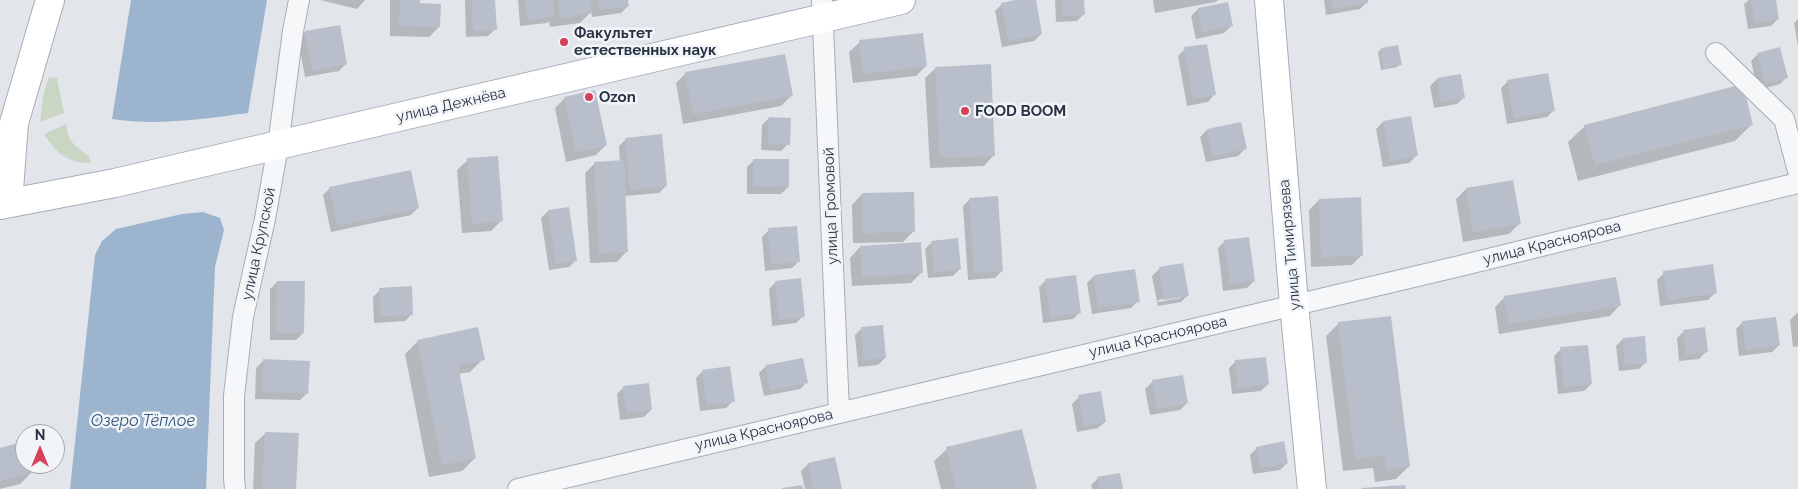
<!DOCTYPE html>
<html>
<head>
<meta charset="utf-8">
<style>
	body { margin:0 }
	#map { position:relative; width:1798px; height:489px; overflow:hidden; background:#e2e6eb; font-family:Raleway,sans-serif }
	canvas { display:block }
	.north { position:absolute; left:15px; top:424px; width:50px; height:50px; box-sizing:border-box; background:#f2f5f8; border:1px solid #a2a7b0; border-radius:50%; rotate:0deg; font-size:14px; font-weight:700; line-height:20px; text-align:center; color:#293345 }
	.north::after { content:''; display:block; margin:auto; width:18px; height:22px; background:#d64158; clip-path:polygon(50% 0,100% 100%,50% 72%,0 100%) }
</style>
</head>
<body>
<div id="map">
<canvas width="1798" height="489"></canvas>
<div class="north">N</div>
</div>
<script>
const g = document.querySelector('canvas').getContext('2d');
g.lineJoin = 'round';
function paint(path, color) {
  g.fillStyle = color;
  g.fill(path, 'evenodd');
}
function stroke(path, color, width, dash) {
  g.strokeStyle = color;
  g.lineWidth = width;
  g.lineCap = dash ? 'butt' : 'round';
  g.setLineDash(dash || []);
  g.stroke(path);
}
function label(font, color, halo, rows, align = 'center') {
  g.font = font + ' Raleway,sans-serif';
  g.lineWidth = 5;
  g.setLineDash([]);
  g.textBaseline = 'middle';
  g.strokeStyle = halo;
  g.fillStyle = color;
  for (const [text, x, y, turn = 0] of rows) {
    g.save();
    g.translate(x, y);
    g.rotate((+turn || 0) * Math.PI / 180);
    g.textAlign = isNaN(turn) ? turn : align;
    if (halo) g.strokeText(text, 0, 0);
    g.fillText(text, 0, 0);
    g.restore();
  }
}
const green = new Path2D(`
	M49 77 57 78 64 113 40 122 43 96Z
	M66 124C68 142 75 146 89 156L91 163C67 163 56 153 44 134Z`);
const water = new Path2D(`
	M131 0H267L248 113C203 119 157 126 112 119Z
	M203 212 220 218 224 230 215 267 206 489H70L95 255 102 241 116 229 182 214Z`);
const shadow = new Path2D(`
	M320 0H365L357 9Z
	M390 0H419V5L439 27 429 37 390 36Z
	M465 0H494L495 29 488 36 466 37Z
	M518 0H627L628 6 621 13 592 17 591 12 580 23 550 27 549 21 547 23 520 26Z
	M1022 0H1034L1041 34 1034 41 1002 47 995 11 1002 4Z
	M1055 0H1083L1084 14 1077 21 1056 22Z
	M1153 0H1218L1216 2 1155 13Z
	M1324 0H1366L1367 2 1360 9 1326 15Z
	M1749 0H1775L1778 19 1771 26 1748 29 1744 4Z
	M1198 9 1231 26 1224 33 1196 39 1191 16Z
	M1798 19V46L1794 23Z
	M339 27 346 64 339 71 305 77 298 39 305 32Z
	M860 42 926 66 916 76 853 83 849 52Z
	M1185 49 1214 95 1208 102 1187 106 1178 56Z
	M1381 49 1400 64 1397 67 1381 70 1378 52Z
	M1758 54 1787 77 1780 84 1758 90 1751 61Z
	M936 68 994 155 984 166 930 168 925 78Z
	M686 73 791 96 781 106 683 124 676 83Z
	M1437 79 1464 97 1457 104 1434 108 1430 86Z
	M1508 81 1554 110 1547 117 1507 124 1501 88Z
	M565 98 606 145 596 155 566 162 555 108Z
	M769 118 788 144 781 151 761 150 762 125Z
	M1383 122 1416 156 1409 163 1383 167 1376 129Z
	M1752 124 1735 141 1578 181 1568 142 1585 126Z
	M1207 130 1245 149 1238 156 1206 162 1200 137Z
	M626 139 666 186 659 193 624 196 627 251 617 262 590 263 585 173 595 163 620 162 619 146Z
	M468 160 501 221 491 231 462 233 457 170Z
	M754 160 788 187 781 194H747V167Z
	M330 188 418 208 411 215 331 232 323 195Z
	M1466 189 1519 224 1509 234 1463 242 1456 199Z
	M862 194 913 232 903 242 853 243 852 205Z
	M970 199 1002 271 995 278 968 280 963 206Z
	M1319 200 1362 255 1352 265 1311 267 1309 210Z
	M548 211 576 260 569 267 549 270 541 218Z
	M769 230 799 261 792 268 765 271 762 237Z
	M1225 241 1254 281 1247 288 1223 291 1218 248Z
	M932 242 960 269 953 276 928 278 925 249Z
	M860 247 922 272 911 283 852 286 850 258Z
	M1159 269 1188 295 1181 302 1158 306 1152 276ZM1181 296V298L1158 302V300Z
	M1664 273 1715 293 1708 300 1660 306 1657 280Z
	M1094 276 1138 301 1131 308 1092 314 1087 283Z
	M1046 280 1080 312 1073 319 1043 323 1039 287Z
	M277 282 303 333 296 340H270V289Z
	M776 282 803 316 796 323 772 326 769 289Z
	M380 290 412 314 405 321 374 323 373 297Z
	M1505 297 1620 305 1610 316 1499 334 1495 307Z
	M1797 313H1798V346L1793 347 1790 320Z
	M1743 322 1779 345 1772 352 1739 356 1736 329Z
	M1339 323 1409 466 1396 479 1375 482 1373 468 1343 471 1326 336Z
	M862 328 885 358 878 365 858 367 855 335Z
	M1684 331 1706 352 1699 359 1679 361 1677 338Z
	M1623 339 1646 362 1639 369 1619 371 1616 346Z
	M418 341 483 359 470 372 458 374 475 458 462 471 429 477 405 354Z
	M1561 349 1591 384 1584 391 1558 394 1554 356Z
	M263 361 307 393 300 400 255 399 256 368Z
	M1236 361 1268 384 1261 391 1232 394 1229 368Z
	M766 366 807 382 800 389 764 396 759 373Z
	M703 371 733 401 726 408 700 411 696 378Z
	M1152 382 1187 403 1180 410 1150 415 1145 389Z
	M624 387 651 410 644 417 620 420 617 394Z
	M1079 397 1105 422 1098 428 1077 432 1072 404Z
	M266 433 295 489H253L255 443Z
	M25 442V464H31L33 471 20 484 0 489V449Z
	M1257 448 1287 463 1280 470 1253 474 1250 455Z
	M947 449 1035 489H941L934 461Z
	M808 464 841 489H805L801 471Z
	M1098 478 1122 489H1092L1091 485Z`);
const building = new Path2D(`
	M400 0H420V3L441 4 440 27 399 26Z
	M472 0H495L497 30 473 31Z
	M525 0H553L555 17 527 20Z
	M558 0H590L592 13 560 18Z
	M597 0H628L629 6 599 10Z
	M1015 0H1036L1042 34 1009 41 1001 3Z
	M1062 0H1084L1085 15 1063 16Z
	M1331 0H1368V3L1333 9Z
	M1751 0H1776L1779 19 1755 23Z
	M1228 2 1233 26 1202 32 1198 8Z
	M340 25 347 64 312 71 305 31Z
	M923 33 927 66 863 74 859 40Z
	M1207 44 1216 95 1193 99 1184 47Z
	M1398 45 1402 65 1384 68 1381 48Z
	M1780 47 1788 78 1765 84 1757 53Z
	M785 54 793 96 693 114 685 72Z
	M991 64 995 156 940 158 935 67Z
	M1548 73 1555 111 1514 118 1507 80Z
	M1461 74 1465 98 1441 102 1437 78Z
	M1743 84 1753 125 1595 165 1584 125Z
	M595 90 607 145 576 152 564 97Z
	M1411 116 1418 156 1390 161 1383 121Z
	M769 117 791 118 790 145 768 144Z
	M1241 122 1247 149 1212 156 1207 129Z
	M662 134 667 186 630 190 625 138Z
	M498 156 503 221 472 224 467 158Z
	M753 159H789V187H753Z
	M624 160 628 252 599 253 594 162Z
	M411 170 419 208 338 226 329 187Z
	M1513 180 1521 224 1473 232 1466 188Z
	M914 192 915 232 863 233 862 193Z
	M998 196 1003 271 974 273 969 198Z
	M1361 197 1363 256 1321 257 1319 199Z
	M569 207 577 261 556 264 548 210Z
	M797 226 800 262 771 264 768 228Z
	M1249 237 1255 281 1230 284 1224 240Z
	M958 238 961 269 934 272 931 241Z
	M921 242 923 273 862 277 860 246Z
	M1183 263 1189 296 1164 300 1159 267Z
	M1713 264 1717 293 1667 300 1663 271Z
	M1135 269 1140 302 1098 308 1094 275Z
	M1076 275 1081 313 1050 317 1045 279Z
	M1616 277 1621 306 1509 324 1504 296Z
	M801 278 805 317 779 320 775 281Z
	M277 281H305L304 333H276Z
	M412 286 413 315 381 316 379 288Z
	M1391 316 1410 467 1387 470 1385 455 1355 459 1338 322Z
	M1776 317 1780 345 1746 350 1742 321Z
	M883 325 886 358 864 360 861 327Z
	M478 327 485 360 458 365 476 458 442 465 417 340Z
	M1705 327 1708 352 1686 355 1683 330Z
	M1645 336 1647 363 1625 365 1623 338Z
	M1588 345 1592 384 1564 387 1560 347Z
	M1266 357 1269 384 1238 388 1235 360Z
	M803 358 808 383 770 390 766 365Z
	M263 359 310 361 308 394 262 392Z
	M730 366 735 402 707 405 702 370Z
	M1183 375 1188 403 1157 409 1152 380Z
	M649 383 652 410 627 413 623 386Z
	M1101 391 1106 422 1084 426 1078 395Z
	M1022 429 1037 489H956L946 447Z
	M265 432 299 433 296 489H262Z
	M25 441V464H32L34 471 0 481V448Z
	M1284 441 1288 463 1260 468 1256 447Z
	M835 457 842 489H813L808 463Z
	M1120 473 1123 489H1100L1097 477Z
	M802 485 803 489H782V488Z
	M1405 485 1406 489H1362V488Z`);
const street = new Path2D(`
	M822 0 839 412
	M1716 53 1784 119 1798 171
	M235 489 234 479V396L243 317 265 219 278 146 293 31 299 0
	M518 489 1464 265 1798 183`);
const secondary = new Path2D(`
	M1269 0 1294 304 1312 489
	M8 203 14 123 50 0
	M0 205 115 183 901 0`);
const markers = [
	[564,42,5,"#d64158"],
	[589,97,5,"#d64158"],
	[965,111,5,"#d64158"]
];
const poiNames = [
	["Факультет",574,33],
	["естественных наук",574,50],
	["Ozon",599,97],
	["FOOD BOOM",975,111]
];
const streetNames = [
	["улица Дежнёва",451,105,-13],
	["улица Громовой",831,206,-92],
	["улица Красноярова",1552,243,-14],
	["улица Крупской",259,244,-78],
	["улица Тимирязева",1290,245,-95],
	["улица Красноярова",1158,337,-13],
	["улица Красноярова",764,430,-13]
];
const waterNames = [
	["Озеро Тёплое",143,421]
];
paint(green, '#c8d6c3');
paint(water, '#9cb4cd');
paint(shadow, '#0003');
paint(building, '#b9bfca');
stroke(street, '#a7adb6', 22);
stroke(secondary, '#a7adb6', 30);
stroke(street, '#f5f7f9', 20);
stroke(secondary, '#fff', 28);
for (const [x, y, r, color] of markers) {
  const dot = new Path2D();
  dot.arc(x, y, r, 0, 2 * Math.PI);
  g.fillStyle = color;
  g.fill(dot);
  stroke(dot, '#f2f5f8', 2);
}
label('bold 15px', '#293345', '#f2f5f8', poiNames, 'left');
label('15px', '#293345', '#f2f5f8', streetNames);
label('italic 16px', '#30527b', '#f2f5f8', waterNames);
</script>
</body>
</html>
